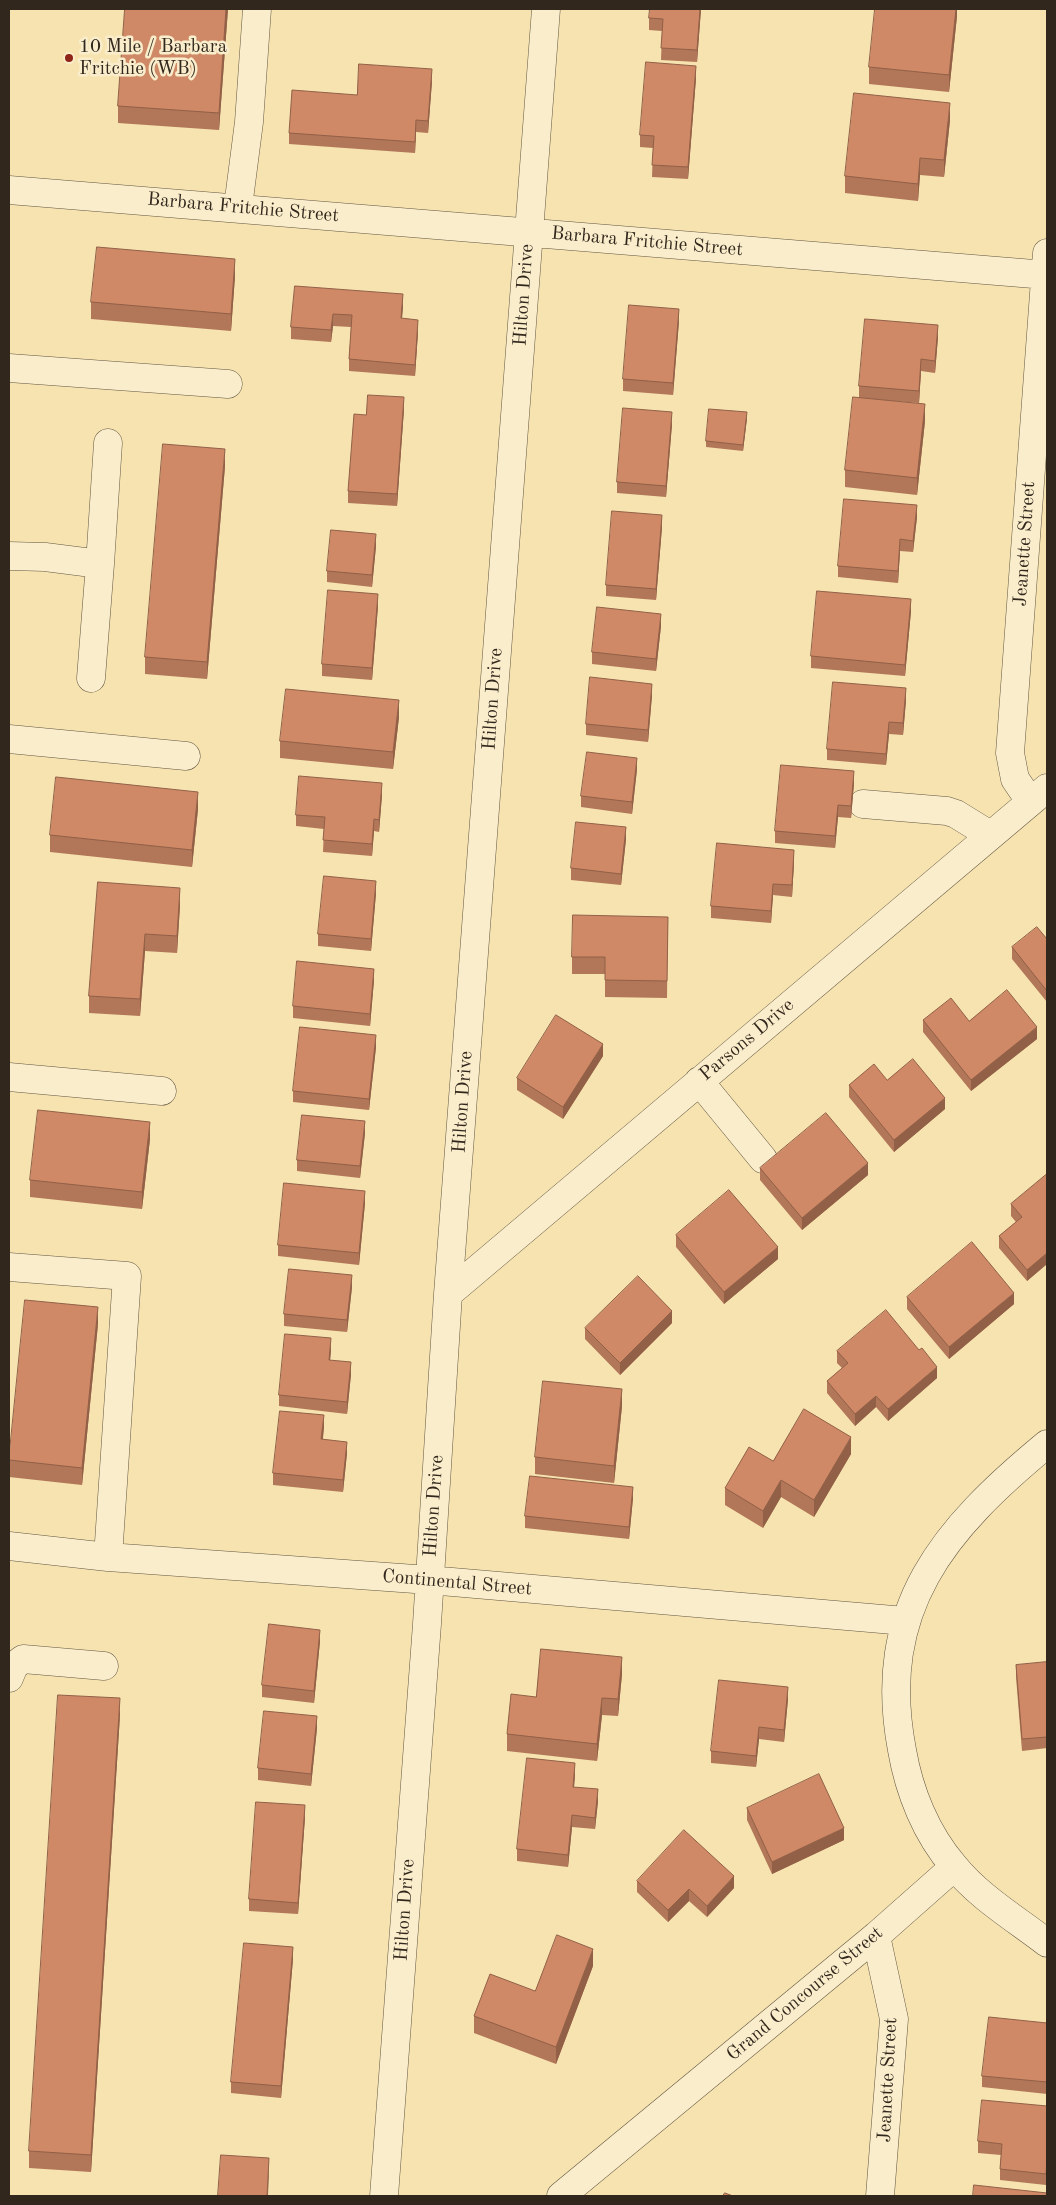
<!DOCTYPE html>
<html>
<head>
<meta charset="utf-8">
<style>
	body { margin:0 }
	#map { position:relative; width:1056px; height:2205px; overflow:hidden; background:#f6e3b0; font-family:"Old Standard TT",serif }
	canvas { display:block }
	.frame { position:absolute; inset:0; border:10px solid #32271c; pointer-events:none }
</style>
</head>
<body>
<div id="map">
<canvas width="1056" height="2205"></canvas>
<div class="frame"></div>
</div>
<script>
const g = document.querySelector('canvas').getContext('2d');
g.lineJoin = 'round';
function stroke(path, color, width, dash) {
  g.strokeStyle = color;
  g.lineWidth = width;
  g.lineCap = dash ? 'butt' : 'round';
  g.setLineDash(dash || []);
  g.stroke(path);
}
function paint(path, color) {
  g.fillStyle = color;
  g.fill(path, 'evenodd');
}
function label(font, color, halo, rows, align = 'center') {
  g.font = font + ' "Old Standard TT",serif';
  g.lineWidth = 5;
  g.setLineDash([]);
  g.textBaseline = 'middle';
  g.strokeStyle = halo;
  g.fillStyle = color;
  for (const [text, x, y, turn = 0] of rows) {
    g.save();
    g.translate(x, y);
    g.rotate((+turn || 0) * Math.PI / 180);
    g.textAlign = isNaN(turn) ? turn : align;
    if (halo) g.strokeText(text, 0, 0);
    g.fillText(text, 0, 0);
    g.restore();
  }
}
const minor = new Path2D(`
	M9 190 1046 275
	M238 207 249 122 257 9
	M9 368 228 384
	M9 556 45 557 100 564 91 678
	M100 564 108 443
	M9 739 186 756
	M1030 801 1015 779 1010 753 1047 253
	M863 804 947 811 956 814 990 835
	M9 1077 162 1091
	M699 1081 763 1159
	M9 1267 127 1276 108 1557
	M448 1294 1047 788
	M1047 1444C944 1529 875 1608 902 1750 909 1791 926 1834 954 1866 979 1897 1016 1919 1047 1943
	M9 1546 108 1557 429 1580 905 1621
	M9 1678 14 1666 23 1659 104 1666
	M876 1936 894 2019 880 2196
	M384 2196 427 1624 448 1294 546 9
	M561 2196 876 1936 954 1867`);
const wall = new Path2D(`
	M125 9H228L219 130 118 123V106Z
	M701 9 697 62 661 60 662 31 649 30V18Z
	M957 9V16L949 92 869 84V67Z
	M696 78 688 179 652 177 653 148 640 147V135Z
	M432 81 428 133 416 132 415 153 289 144V133Z
	M950 120 944 177 920 175 918 201 845 193V176Z
	M235 276 231 331 91 319V302Z
	M295 286 403 306 402 318 418 332 415 376 349 371V359L351 327 333 326 331 342 291 339V327Z
	M679 321 673 395 623 391V379Z
	M938 337 935 373 921 371 919 403 894 401 925 421 917 495 845 487V470L859 397V386Z
	M404 409 397 506 348 503V491L366 415Z
	M747 418 743 451 706 447V441Z
	M672 424 666 497 617 493V482Z
	M225 466 207 679 145 674V657Z
	M917 517 913 552 900 551 898 583 838 577V566Z
	M662 527 656 600 606 596V585Z
	M376 546 372 587 327 582V571Z
	M378 606 372 680 322 676V664Z
	M911 611 905 676 811 668V656Z
	M661 626 656 671 592 664V652Z
	M652 695 648 742 586 735V724Z
	M906 700 903 735 889 734 886 765 827 760V749Z
	M399 717 393 769 280 758V741Z
	M637 769 632 814 581 807V796Z
	M854 783 851 818 838 817 835 848 775 843V831Z
	M382 795 379 832 374 831 372 856 323 852 324 829 296 826V815Z
	M198 809 192 867 50 852V835Z
	M626 839 621 885 571 880V868Z
	M794 862 792 897 773 895 771 923 711 918V906Z
	M98 882 180 905 177 953 145 951 140 1016 89 1013V996Z
	M376 893 371 951 318 946V934Z
	M668 917 667 998 605 997V974H572V957Z
	M1047 939V1002L1012 959V947Z
	M374 980 370 1026 293 1018V1006Z
	M923 1020 969 1021 1037 1039 971 1091 923 1032Z
	M376 1047 369 1110 293 1102V1091Z
	M603 1056 563 1119 517 1090V1078Z
	M887 1080 945 1109 894 1152 849 1097V1085Z
	M365 1133 360 1178 297 1171V1160Z
	M150 1139 142 1209 30 1197V1180Z
	M760 1168 868 1175 802 1230 760 1180Z
	M1047 1174V1264L1027 1281 999 1248V1236L1016 1222 1011 1216V1204Z
	M365 1203 359 1265 278 1256V1245Z
	M676 1235 778 1259 724 1304 676 1247Z
	M352 1287 347 1332 284 1326V1314Z
	M907 1297 1014 1304 949 1359 907 1309Z
	M672 1323 620 1375 585 1339V1328Z
	M98 1324 82 1485 9 1477V1460Z
	M331 1350 330 1360 351 1374 347 1414 279 1406V1395Z
	M837 1351 937 1378 888 1421 876 1407 855 1426 827 1393V1381L842 1368 837 1363Z
	M622 1406 614 1483 535 1474V1457Z
	M324 1427 323 1439 347 1453 343 1492 273 1485V1473Z
	M851 1454 814 1517 781 1497 763 1528 725 1505V1488L773 1461Z
	M633 1498 629 1539 525 1528V1516Z
	M320 1641 314 1703 262 1697V1685Z
	M1047 1662V1748L1022 1751 1016 1677V1665Z
	M622 1674 618 1716 602 1715 597 1761 507 1751V1734L536 1697Z
	M788 1699 784 1742 759 1739 756 1767 711 1763V1751Z
	M120 1715 91 2172 29 2168V2151Z
	M317 1728 311 1786 258 1780V1768Z
	M575 1775 574 1787 598 1801 595 1829 572 1827 568 1867 517 1861V1849Z
	M747 1808 844 1840 772 1874 747 1820Z
	M305 1817 298 1914 249 1911V1899Z
	M637 1881 734 1888 707 1917 689 1901 668 1922 637 1892Z
	M293 1959 281 2098 231 2093V2082Z
	M593 1966 556 2064 474 2033V2016L535 1991Z
	M1047 2023V2094L982 2087V2076Z
	M1047 2106V2171L1046 2185 1000 2180V2169L1001 2155 978 2153V2141Z`);
const shadedWall = new Path2D(`
	M226 9H228L219 130V113Z
	M700 9H701L697 62V50Z
	M956 9H957V16L949 92V75Z
	M696 66V78L688 179V167Z
	M432 69V81L428 133V121Z
	M950 103V120L944 177V160Z
	M416 120V132L415 153V142Z
	M920 158V175L918 201V184Z
	M235 259V276L231 331V314Z
	M403 294V306L401 330V318Z
	M679 309V321L673 395V383Z
	M333 314V326L331 342V330Z
	M418 320V332L415 376V365Z
	M938 325V337L935 373V361Z
	M921 359V371L919 403V391Z
	M404 397V409L397 506V494Z
	M925 404V421L917 495V478Z
	M672 412V424L666 497V486Z
	M747 412V418L743 451V445Z
	M225 449V466L207 679V662Z
	M917 505V517L913 552V541Z
	M662 515V527L656 600V589Z
	M376 534V546L372 587V575Z
	M900 539V551L898 583V571Z
	M378 594V606L372 680V668Z
	M911 599V611L905 676V665Z
	M661 614V626L656 671V659Z
	M652 684V695L648 742V730Z
	M906 688V700L903 735V723Z
	M399 700V717L393 769V752Z
	M889 722V734L886 765V754Z
	M637 758V769L632 814V802Z
	M854 771V783L851 818V806Z
	M382 783V795L379 832V820Z
	M198 792V809L192 867V850Z
	M838 805V817L835 848V836Z
	M374 819V831L372 856V844Z
	M626 827V839L621 885V874Z
	M794 850V862L792 897V885Z
	M376 881V893L371 951V939Z
	M773 884V895L771 923V911Z
	M180 888V905L177 953V936Z
	M145 934V951L140 1016V999Z
	M374 969V980L370 1026V1014Z
	M1037 1027V1039L971 1091V1080Z
	M376 1035V1047L369 1110V1099Z
	M603 1044V1056L563 1119V1107Z
	M945 1098V1109L894 1152V1140Z
	M365 1121V1133L360 1178V1166Z
	M150 1122V1139L142 1209V1192Z
	M868 1163V1175L802 1230V1218Z
	M365 1191V1203L359 1265V1253Z
	M778 1247V1259L724 1304V1292Z
	M1047 1253V1264L1027 1281V1270Z
	M352 1275V1287L347 1332V1320Z
	M1014 1293V1304L949 1359V1347Z
	M98 1307V1324L82 1485V1468Z
	M672 1311V1323L620 1375V1363Z
	M331 1338V1350L329 1372V1360Z
	M351 1362V1374L347 1414V1402Z
	M937 1367V1378L888 1421V1409Z
	M622 1389V1406L614 1483V1466Z
	M876 1396V1407L855 1426V1414Z
	M324 1415V1427L321 1451V1439Z
	M851 1437V1454L814 1517V1500Z
	M347 1442V1453L343 1492V1480Z
	M781 1480V1497L763 1528V1511Z
	M633 1487V1498L629 1539V1527Z
	M320 1630V1641L314 1703V1691Z
	M622 1657V1674L618 1716V1699Z
	M788 1687V1699L784 1742V1730Z
	M120 1698V1715L91 2172V2155Z
	M602 1698V1715L597 1761V1744Z
	M317 1716V1728L311 1786V1774Z
	M759 1727V1739L756 1767V1756Z
	M575 1763V1775L573 1798V1787Z
	M598 1789V1801L595 1829V1818Z
	M305 1805V1817L298 1914V1903Z
	M572 1815V1827L568 1867V1855Z
	M844 1828V1840L772 1874V1862Z
	M734 1876V1888L707 1917V1906Z
	M689 1889V1901L668 1922V1910Z
	M293 1947V1959L281 2098V2086Z
	M593 1949V1966L556 2064V2047Z
	M269 2158V2170L268 2196H267Z
	M1047 2160V2171L1046 2185V2174Z`);
const building = new Path2D(`
	M125 9H226L219 113 118 106Z
	M650 9H700L697 50 661 48 663 19 649 18Z
	M875 9H956L949 75 869 67Z
	M646 62 696 66 688 167 652 165 654 136 640 135Z
	M359 64 432 69 428 121 416 120 415 142 289 133 292 90 357 95Z
	M854 93 950 103 944 160 920 158 918 184 845 176Z
	M97 247 235 259 231 314 91 302Z
	M295 286 403 294 401 318 418 320 415 365 349 359 352 315 333 314 331 330 291 327Z
	M629 305 679 309 673 383 623 379Z
	M865 319 938 325 935 361 921 359 919 391 859 386Z
	M368 395 404 397 397 494 348 491 354 414 366 415Z
	M853 397 925 404 917 478 845 470Z
	M623 408 672 412 666 486 617 482Z
	M709 409 747 412 743 445 706 441Z
	M163 444 225 449 207 662 145 657Z
	M844 499 917 505 913 541 900 539 898 571 838 566Z
	M612 511 662 515 656 589 606 585Z
	M331 530 376 534 372 575 327 571Z
	M328 590 378 594 372 668 322 664Z
	M817 591 911 599 905 665 811 656Z
	M597 607 661 614 656 659 592 652Z
	M590 677 652 684 648 730 586 724Z
	M833 682 906 688 903 723 889 722 886 754 827 749Z
	M286 689 399 700 393 752 280 741Z
	M587 752 637 758 632 802 581 796Z
	M781 765 854 771 851 806 838 805 835 836 775 831Z
	M299 776 382 783 379 820 374 819 372 844 323 840 325 817 296 815Z
	M56 777 198 792 192 850 50 835Z
	M576 822 626 827 621 874 571 868Z
	M717 843 794 850 792 885 773 884 771 911 711 906Z
	M324 876 376 881 371 939 318 934Z
	M98 882 180 888 177 936 145 934 140 999 89 996Z
	M573 915 668 917 667 981 605 980V957H572Z
	M1037 927 1047 939V991L1012 947Z
	M297 961 374 969 370 1014 293 1006Z
	M1007 990 1037 1027 971 1080 923 1020 951 998 969 1021Z
	M556 1015 603 1044 563 1107 517 1078Z
	M300 1027 376 1035 369 1099 293 1091Z
	M913 1059 945 1098 894 1140 849 1085 874 1064 887 1080Z
	M38 1110 150 1122 142 1192 30 1180Z
	M826 1113 868 1163 802 1218 760 1168Z
	M302 1115 365 1121 360 1166 297 1160Z
	M1047 1174V1253L1027 1270 999 1236 1022 1217 1011 1204Z
	M284 1183 365 1191 359 1253 278 1245Z
	M729 1190 778 1247 724 1292 676 1235Z
	M972 1242 1014 1293 949 1347 907 1297Z
	M289 1269 352 1275 347 1320 284 1314Z
	M638 1276 672 1311 620 1363 585 1328Z
	M25 1300 98 1307 82 1468 9 1460Z
	M886 1310 919 1350 922 1348 937 1367 888 1409 876 1396 855 1414 827 1381 848 1363 837 1351Z
	M285 1334 331 1338 329 1360 351 1362 347 1402 279 1395Z
	M543 1381 622 1389 614 1466 535 1457Z
	M804 1409 851 1437 814 1500 781 1480 763 1511 725 1488 749 1447 773 1461Z
	M280 1411 324 1415 321 1439 347 1442 343 1480 273 1473Z
	M530 1476 633 1487 629 1527 525 1516Z
	M269 1624 320 1630 314 1691 262 1685Z
	M541 1649 622 1657 618 1699 602 1698 597 1744 507 1734 511 1694 536 1697Z
	M1047 1662V1737L1022 1739 1016 1665Z
	M719 1680 788 1687 784 1730 759 1727 756 1756 711 1751Z
	M58 1695 120 1698 91 2155 29 2151Z
	M264 1711 317 1716 311 1774 258 1768Z
	M527 1758 575 1763 573 1787 598 1789 595 1818 572 1815 568 1855 517 1849Z
	M819 1774 844 1828 772 1862 747 1808Z
	M256 1802 305 1805 298 1903 249 1899Z
	M684 1830 734 1876 707 1906 689 1889 668 1910 637 1881Z
	M557 1935 593 1949 556 2047 474 2016 490 1974 535 1991Z
	M244 1943 293 1947 281 2086 231 2082Z
	M989 2017 1047 2023V2082L982 2076Z
	M982 2100 1047 2106V2160L1046 2174 1000 2169 1002 2144 978 2141Z
	M221 2155 269 2158 267 2196H218Z
	M974 2185 1047 2193V2196H973Z
	M725 2193 733 2196H723Z`);
const markers = [
	[69,58,5,"#8f2418"]
];
const poiNames = [
	["10 Mile / Barbara",79,47],
	["Fritchie (WB)",79,69]
];
const streetNames = [
	["Barbara Fritchie Street",243,208,5],
	["Barbara Fritchie Street",647,242,5],
	["Hilton Drive",524,295,-86],
	["Jeanette Street",1025,544,-86],
	["Hilton Drive",493,699,-86],
	["Parsons Drive",747,1040,-40],
	["Hilton Drive",463,1102,-86],
	["Hilton Drive",434,1506,-86],
	["Continental Street",457,1583,5],
	["Hilton Drive",405,1910,-86],
	["Grand Concourse Street",805,1994,-40],
	["Jeanette Street",888,2080,-87]
];
stroke(minor, '#635641', 29);
stroke(minor, '#f9edcc', 28);
paint(wall, '#b27658');
paint(shadedWall, '#916047');
paint(building, '#cf8966');
stroke(building, '#916047', 1);
for (const [x, y, r, color] of markers) {
  const dot = new Path2D();
  dot.arc(x, y, r, 0, 2 * Math.PI);
  g.fillStyle = color;
  g.fill(dot);
  stroke(dot, '#f9edcc', 2);
}
label('19px', '#32271c', '#f9edcc', poiNames, 'left');
label('19px', '#32271c', '#f9edcc', streetNames);
</script>
</body>
</html>
